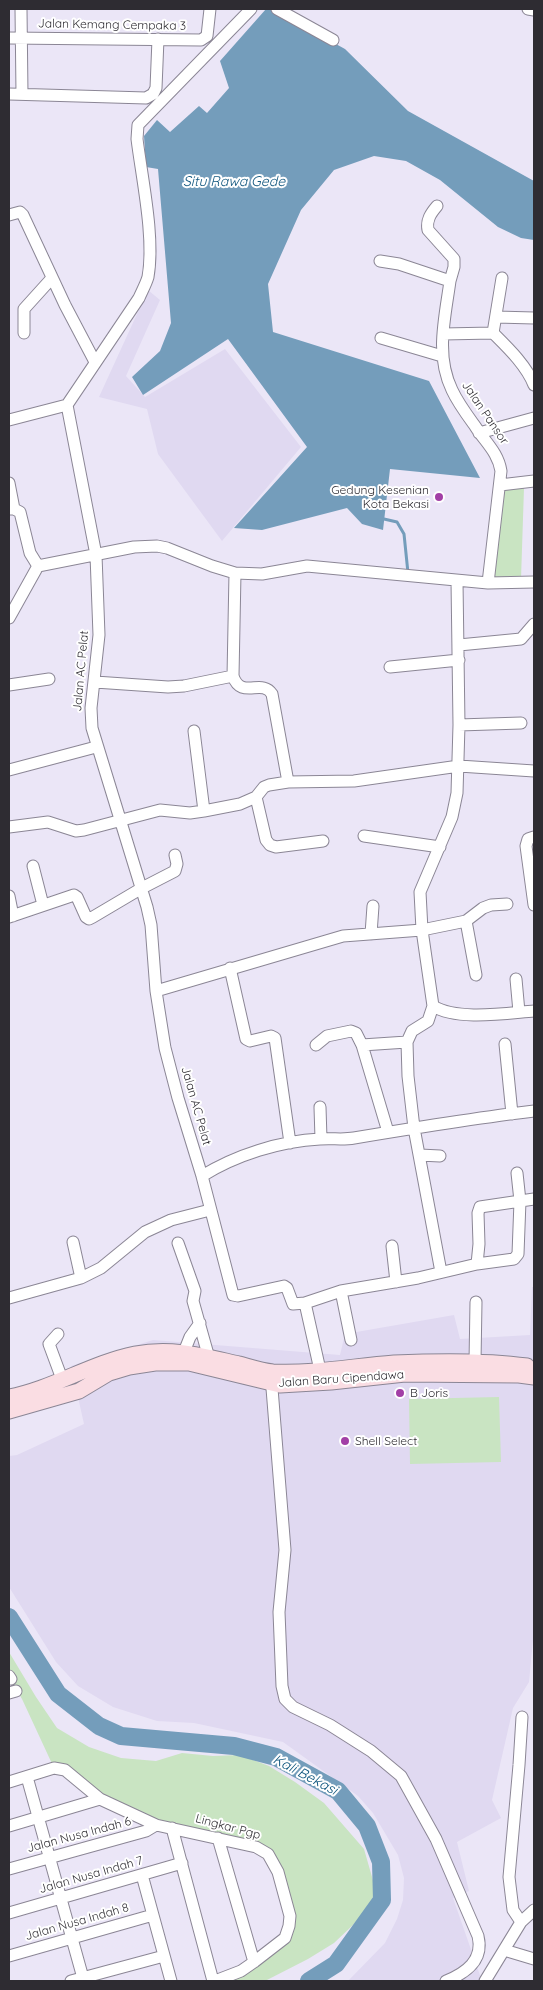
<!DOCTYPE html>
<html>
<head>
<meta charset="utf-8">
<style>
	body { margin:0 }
	#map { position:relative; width:543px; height:1990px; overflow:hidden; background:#ebe6f7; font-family:Quicksand,sans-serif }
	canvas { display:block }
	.frame { position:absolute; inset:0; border:10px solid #2e2c32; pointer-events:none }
</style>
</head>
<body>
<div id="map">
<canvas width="543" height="1990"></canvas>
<div class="frame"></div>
</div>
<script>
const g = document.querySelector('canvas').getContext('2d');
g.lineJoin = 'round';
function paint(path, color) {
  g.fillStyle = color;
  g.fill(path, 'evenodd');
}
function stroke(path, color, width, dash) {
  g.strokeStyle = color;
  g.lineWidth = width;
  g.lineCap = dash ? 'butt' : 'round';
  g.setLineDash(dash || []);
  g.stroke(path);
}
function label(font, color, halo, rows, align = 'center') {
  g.font = font + ' Quicksand,sans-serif';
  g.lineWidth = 4;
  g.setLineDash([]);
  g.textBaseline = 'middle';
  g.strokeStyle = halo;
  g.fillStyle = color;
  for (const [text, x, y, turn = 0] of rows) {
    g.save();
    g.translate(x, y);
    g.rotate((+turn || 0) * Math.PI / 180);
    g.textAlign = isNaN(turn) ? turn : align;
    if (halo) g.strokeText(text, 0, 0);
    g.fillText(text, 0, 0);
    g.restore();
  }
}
const built = new Path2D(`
	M148 290 160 300 126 376 145 397 225 349 301 447 222 541 158 454 147 409 99 397Z
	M532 1287H534V1629L529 1682 513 1708 492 1800 501 1818 457 1842 469 1891 453 1898 482 1981H348L385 1943 397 1919 403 1900 404 1878 398 1855 373 1813 358 1796 283 1742 194 1723 157 1721 113 1707 78 1686 56 1662 9 1587V1456L17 1455 84 1424 71 1366 153 1340 340 1355 345 1334 454 1315 460 1339 530 1335Z`);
const green = new Path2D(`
	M504 488H524L521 579 491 581Z
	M499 1397 501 1462 410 1464 409 1399Z
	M9 1652 36 1697 57 1728 89 1747 121 1758 156 1761 182 1753 213 1756 240 1755 269 1766 295 1782 324 1803 364 1849 376 1891 367 1909 353 1925 334 1943 308 1959 265 1981H215L254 1962 289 1927 268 1854 156 1825 54 1768 22 1699 9 1677Z`);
const water = new Path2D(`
	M266 9H272L345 49 408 111 534 181V240L521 238 498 227 440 180 406 161 374 156 334 170 301 210 268 284 273 332 429 381 480 478 390 469 383 530 362 524 347 508 262 530 234 528 307 447 228 339 143 395 132 377 160 351 171 323 158 169 146 167 144 136 157 120 170 132 199 106 207 113 229 88 220 61Z`);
const stream = new Path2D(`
	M384 519 397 522 404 534 408 573`);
const river = new Path2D(`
	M9 1617 58 1694 99 1726 121 1736 234 1746 276 1757 338 1791 367 1826 381 1862 382 1900 336 1964 309 1981`);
const street = new Path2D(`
	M21 9 22 94
	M251 9 138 125 137 139C142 179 155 238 148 277 146 284 142 291 139 298L67 405 96 555 99 635 91 708 92 728 147 907 151 925 156 991 165 1048 178 1098 202 1176 233 1295 238 1296 284 1286 287 1288 293 1304 305 1303 341 1291 418 1278 477 1264 514 1259 518 1254 520 1201 517 1173
	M277 9 333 40
	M528 9 534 10
	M9 38 201 40 207 36 210 9
	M9 94 146 98 153 94 156 88 158 39
	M437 206C431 213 426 220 428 230L454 259V267L450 281
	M9 215 20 212 23 215 65 305 95 362
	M380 261 399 264 450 281C445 318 435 355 452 390 458 403 467 415 475 426 485 442 498 452 501 471L488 583
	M496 317 534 318
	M24 333V309L52 278
	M493 333C508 348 526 365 534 385
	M443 334 493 333 502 278
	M381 338 442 356
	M9 420 67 405
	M479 433 534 418
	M9 483 14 509
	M500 485 534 481
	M9 509H14L20 512 30 553 38 566 134 547 157 546 167 548 212 566 235 573 262 574 307 566 488 583 534 582
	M235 573 233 676C241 700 262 678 272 694L288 782
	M9 618 38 566
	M459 645 521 639 534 624
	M390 667 459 660
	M95 682 168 687 184 686 233 676
	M9 685 49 679
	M459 725 521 723
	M194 731 204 811
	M9 770 96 747
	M256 797 264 787 269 785 288 782 354 781 459 766 534 771
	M9 827 48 822 76 831 84 830 160 810 190 813 204 811 240 804 256 797 266 840 270 845 276 847 323 841
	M364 836 440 847
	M534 837 528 839 526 846 534 905
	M33 866 43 905
	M9 896 13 916
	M9 917 74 895 77 897 86 917 89 919 93 917 142 888 175 871 177 864 175 855
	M466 921 476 975
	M371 934 373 906
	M230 968 246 1039 250 1041 271 1036 275 1038 290 1143
	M516 979 519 1012
	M156 991 343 936 422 930 466 921 483 908 491 905 507 904
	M433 1006C457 1021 507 1013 534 1011
	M505 1044 512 1114
	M316 1045 327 1036 351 1031 356 1033 362 1045
	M320 1107 321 1139
	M388 1132 362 1045 407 1042
	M420 1155 440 1156
	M202 1176C236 1155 280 1141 320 1139 332 1138 343 1140 354 1138 414 1128 474 1118 534 1111
	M73 1242 81 1278
	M178 1243 195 1291 193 1301 209 1358
	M392 1246 396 1282
	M477 1264 479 1244 478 1213 480 1207 534 1199
	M441 1272 414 1128 408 1076 407 1042 412 1031 428 1021 433 1006 422 930 420 892 452 817 457 793 459 725 457 581
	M341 1291 351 1340
	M9 1298 81 1278 101 1268 145 1232 171 1220 210 1210
	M305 1303 320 1370
	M58 1334 49 1344 62 1379
	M184 1352 190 1337 200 1323
	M475 1362 476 1302
	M271 1376 285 1550 279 1612 282 1686 285 1699 293 1707 330 1725 371 1751 401 1776 436 1839 478 1936C484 1960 466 1973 446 1981
	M9 1676 11 1679
	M9 1693 16 1691
	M27 1777 83 1978
	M9 1782 54 1768 65 1770 100 1799 156 1825 256 1847 268 1854 278 1872 290 1916 289 1926 285 1938 254 1962 241 1971 215 1981
	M9 1826 100 1799
	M172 1828 213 1981
	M218 1838 254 1962
	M9 1869 146 1831 156 1825
	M142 1875 171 1981
	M9 1913 182 1863
	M521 1922 513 1910 509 1877 519 1765 522 1717
	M504 1950 534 1959
	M9 1956 153 1915
	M71 1981 164 1956
	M485 1981 521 1922 534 1910`);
const secondary = new Path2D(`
	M9 1397C52 1389 91 1363 135 1354 173 1347 203 1356 239 1364 250 1367 262 1371 273 1372 313 1374 354 1366 394 1363 438 1361 484 1360 527 1366
	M9 1411 79 1391 109 1373 129 1367 155 1363H189L280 1385 331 1382 405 1374 519 1375 534 1377`);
const markers = [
	[439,497,5,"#a23fa6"],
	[400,1393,5,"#a23fa6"],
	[345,1441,5,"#a23fa6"]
];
const streetNames = [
	["Jalan Kemang Cempaka 3",112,25,1],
	["Jalan Pansor",485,413,56],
	["Jalan AC Pelat",81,671,-85],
	["Jalan AC Pelat",196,1106,74],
	["Jalan Baru Cipendawa",341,1379,-4],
	["Lingkar Pgp",228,1827,15],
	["Jalan Nusa Indah 6",79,1835,-15],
	["Jalan Nusa Indah 7",91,1875,-16],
	["Jalan Nusa Indah 8",77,1922,-16]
];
const poiNames = [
	["Gedung Kesenian",429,490,"right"],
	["Kota Bekasi",429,504,"right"],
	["B Joris",410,1393],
	["Shell Select",355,1441]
];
const waterNames = [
	["Situ Rawa Gede",234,182],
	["Kali Bekasi",305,1775,28]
];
paint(built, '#e0d9f1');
paint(green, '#c9e4c2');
paint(water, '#749dbb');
stroke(stream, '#749dbb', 3);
stroke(river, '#749dbb', 18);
stroke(street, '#8b8695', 13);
stroke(secondary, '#8b8695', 17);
stroke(street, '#fff', 11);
stroke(secondary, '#fadde3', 15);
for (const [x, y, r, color] of markers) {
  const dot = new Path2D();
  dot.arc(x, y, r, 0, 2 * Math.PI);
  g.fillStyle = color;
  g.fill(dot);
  stroke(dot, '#fff', 2);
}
label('12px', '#2e2c32', '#fff', streetNames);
label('12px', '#2e2c32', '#fff', poiNames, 'left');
label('italic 14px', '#11577f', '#fff', waterNames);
</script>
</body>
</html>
